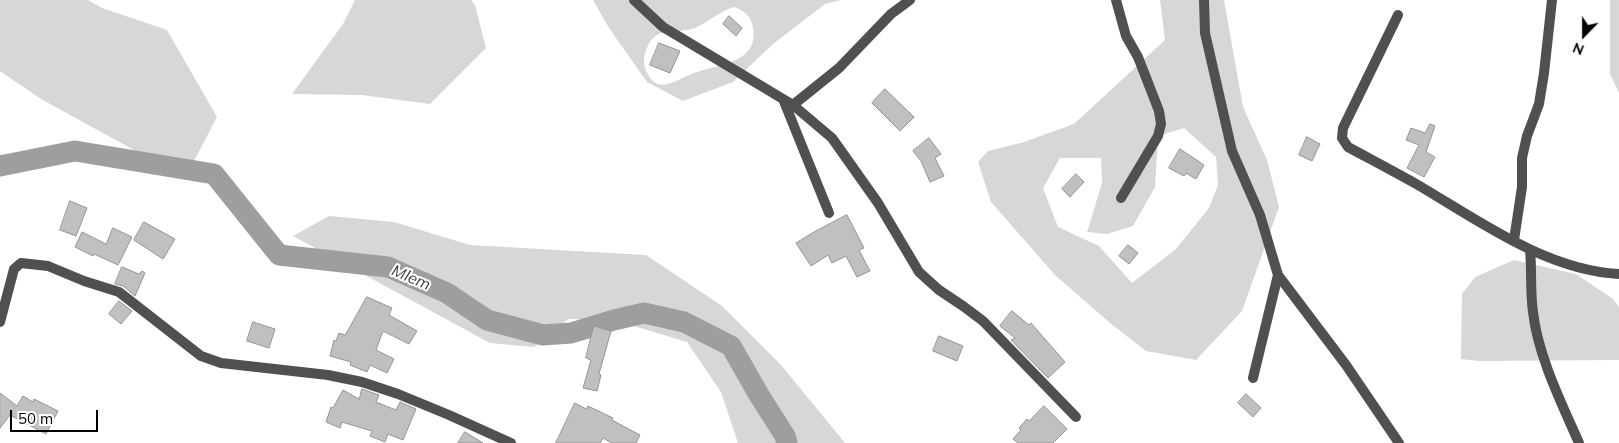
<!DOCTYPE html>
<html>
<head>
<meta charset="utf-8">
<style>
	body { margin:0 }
	#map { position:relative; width:1619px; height:443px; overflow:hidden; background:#fff; font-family:Mulish,sans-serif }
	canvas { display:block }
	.north { position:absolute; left:1559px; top:10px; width:50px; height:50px; -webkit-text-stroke:4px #fff; paint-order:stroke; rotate:202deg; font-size:14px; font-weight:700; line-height:20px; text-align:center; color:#000 }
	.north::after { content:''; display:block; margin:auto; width:18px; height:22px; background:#000; clip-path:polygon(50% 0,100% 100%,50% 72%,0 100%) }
	.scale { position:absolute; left:10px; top:410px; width:88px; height:22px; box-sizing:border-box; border:2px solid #000; border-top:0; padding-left:6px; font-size:15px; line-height:18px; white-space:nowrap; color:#000; -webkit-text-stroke:4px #fff; paint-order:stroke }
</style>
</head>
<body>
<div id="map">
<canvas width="1619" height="443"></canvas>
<div class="north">N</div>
<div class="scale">50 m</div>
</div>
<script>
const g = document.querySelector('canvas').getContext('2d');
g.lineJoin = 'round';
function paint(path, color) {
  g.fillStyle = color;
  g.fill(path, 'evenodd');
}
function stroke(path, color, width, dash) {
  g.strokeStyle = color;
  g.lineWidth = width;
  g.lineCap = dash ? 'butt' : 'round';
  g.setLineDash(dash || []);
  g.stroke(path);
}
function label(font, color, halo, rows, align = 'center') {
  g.font = font + ' Mulish,sans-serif';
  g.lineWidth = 4;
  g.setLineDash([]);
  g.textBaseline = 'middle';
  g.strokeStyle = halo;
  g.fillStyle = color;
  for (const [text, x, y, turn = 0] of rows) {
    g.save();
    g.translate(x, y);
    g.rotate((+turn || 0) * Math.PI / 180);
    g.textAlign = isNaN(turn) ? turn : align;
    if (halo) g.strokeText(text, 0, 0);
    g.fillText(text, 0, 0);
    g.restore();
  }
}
const green = new Path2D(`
	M0 0H88L102 8 167 30 217 117 185 178 41 99 0 71Z
	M355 0H471L475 5 486 48 430 104 362 95 292 94 343 24Z
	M593 0H841L825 4 773 44 733 82 683 101 647 82 609 28ZM734 7C744 11 751 15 753 28 759 64 717 64 694 73 682 77 670 87 658 84 650 82 643 67 644 59 644 53 649 42 653 38 665 27 683 34 697 27 710 21 720 11 734 7Z
	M1160 0H1224L1243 107 1267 160 1279 207 1242 311 1196 360 1146 351 1110 323 1055 275 991 202 978 162 988 151 1024 142 1074 124 1165 40ZM1184 128 1216 157 1218 185 1209 208 1176 249 1132 283 1099 246 1058 227 1043 188 1060 158H1101L1102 183 1087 232 1107 234 1133 226 1155 187 1158 136Z
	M1610 0H1619V93L1610 74Z
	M329 216 394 222 470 245 646 255 722 306 781 365 845 443H738L721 392 687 342 614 320 568 319 534 347 490 343 293 236Z
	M1514 260 1576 274 1613 299 1619 307V360L1479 361 1461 359 1462 294 1475 277Z`);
const river = new Path2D(`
	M0 166 75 151 214 174 279 255 388 267 447 293 487 320 543 335 571 333 614 320 644 313 684 322 731 346 759 395 785 436 787 443`);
const building = new Path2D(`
	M729 16 742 28 736 36 723 24Z
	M659 43 680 51 670 73 650 65Z
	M885 89 914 117 900 131 872 103Z
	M1430 124 1435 126 1426 152 1435 157 1424 177 1407 168 1419 145 1406 140 1411 128 1425 133Z
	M1307 137 1320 144 1312 161 1299 155Z
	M929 138 941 154 935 158 944 176 930 182 921 161 913 151Z
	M1180 149 1204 165 1196 179 1186 173 1184 176 1169 168Z
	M1076 174 1084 182 1070 197 1062 189Z
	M70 201 87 208 76 236 60 230Z
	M847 215 864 248 859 250 870 271 857 277 846 256 832 263 828 255 811 266 796 243 814 232Z
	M144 222 175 239 163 259 134 240Z
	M113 228 132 237 118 265 94 254 93 256 75 247 82 232 106 244Z
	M1128 245 1138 253 1129 264 1119 256Z
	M122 267 139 274 142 271 145 273 135 296 123 286 115 284Z
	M367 297 392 308 389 315 417 331 409 344 383 331 376 350 394 359 387 373 370 365 367 372 350 365 351 362 330 356 334 340 336 341 339 333 345 335Z
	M119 301 132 311 121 324 109 314Z
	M1012 311 1029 325 1031 323 1065 362 1048 378 1011 340 1015 338 1000 326Z
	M253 322 275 329 269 348 247 341Z
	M594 326 611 331 599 374 601 375 597 391 583 388 591 360 586 358Z
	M939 336 963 346 957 361 933 351Z
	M362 389 379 395 376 402 396 410 400 402 416 409 403 440 388 434 385 442 370 436 372 431 342 422 340 428 326 422 331 407 333 408 343 390 359 399Z
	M0 393 17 406 23 396 33 402 34 399 58 411 46 434 10 415 0 428Z
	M1246 394 1261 408 1253 417 1238 403Z
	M575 403 586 409 588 406 613 418 612 420 640 435 636 443H612L603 438 600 443H556Z
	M1044 406 1067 429 1053 443H1018L1013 439 1021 430 1019 428 1027 419 1029 421Z
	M465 432 483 443H458Z`);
const street = new Path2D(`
	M634 0 663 27 793 105 832 138 878 203 919 272 939 290 963 306 983 321 1076 417
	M1116 0 1126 36 1138 57 1159 111 1161 124 1158 136 1121 198
	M1204 0 1205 33 1232 151 1260 215 1278 275 1346 365 1399 443
	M1398 15 1343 128 1342 138 1348 147C1372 160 1395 172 1418 185 1479 221 1546 270 1619 274
	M783 99 829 213
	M793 105 839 68 891 14 910 0
	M1514 240 1522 187V158L1527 136 1539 104 1544 73 1552 0
	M1530 250C1532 270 1530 292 1533 312 1538 356 1561 402 1579 443
	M0 322 14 269 21 263 48 266 84 281 119 292 201 356 221 363 328 375 362 382 398 394 449 415 511 443
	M1253 378 1278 275`);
const waterNames = [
	["Mlem",411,278,23]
];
paint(green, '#d7d7d7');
stroke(river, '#9e9e9e', 21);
paint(building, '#c0c0c0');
stroke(building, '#949494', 1);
stroke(street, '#505050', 10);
label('italic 16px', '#3f3f3f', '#fff', waterNames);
</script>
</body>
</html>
